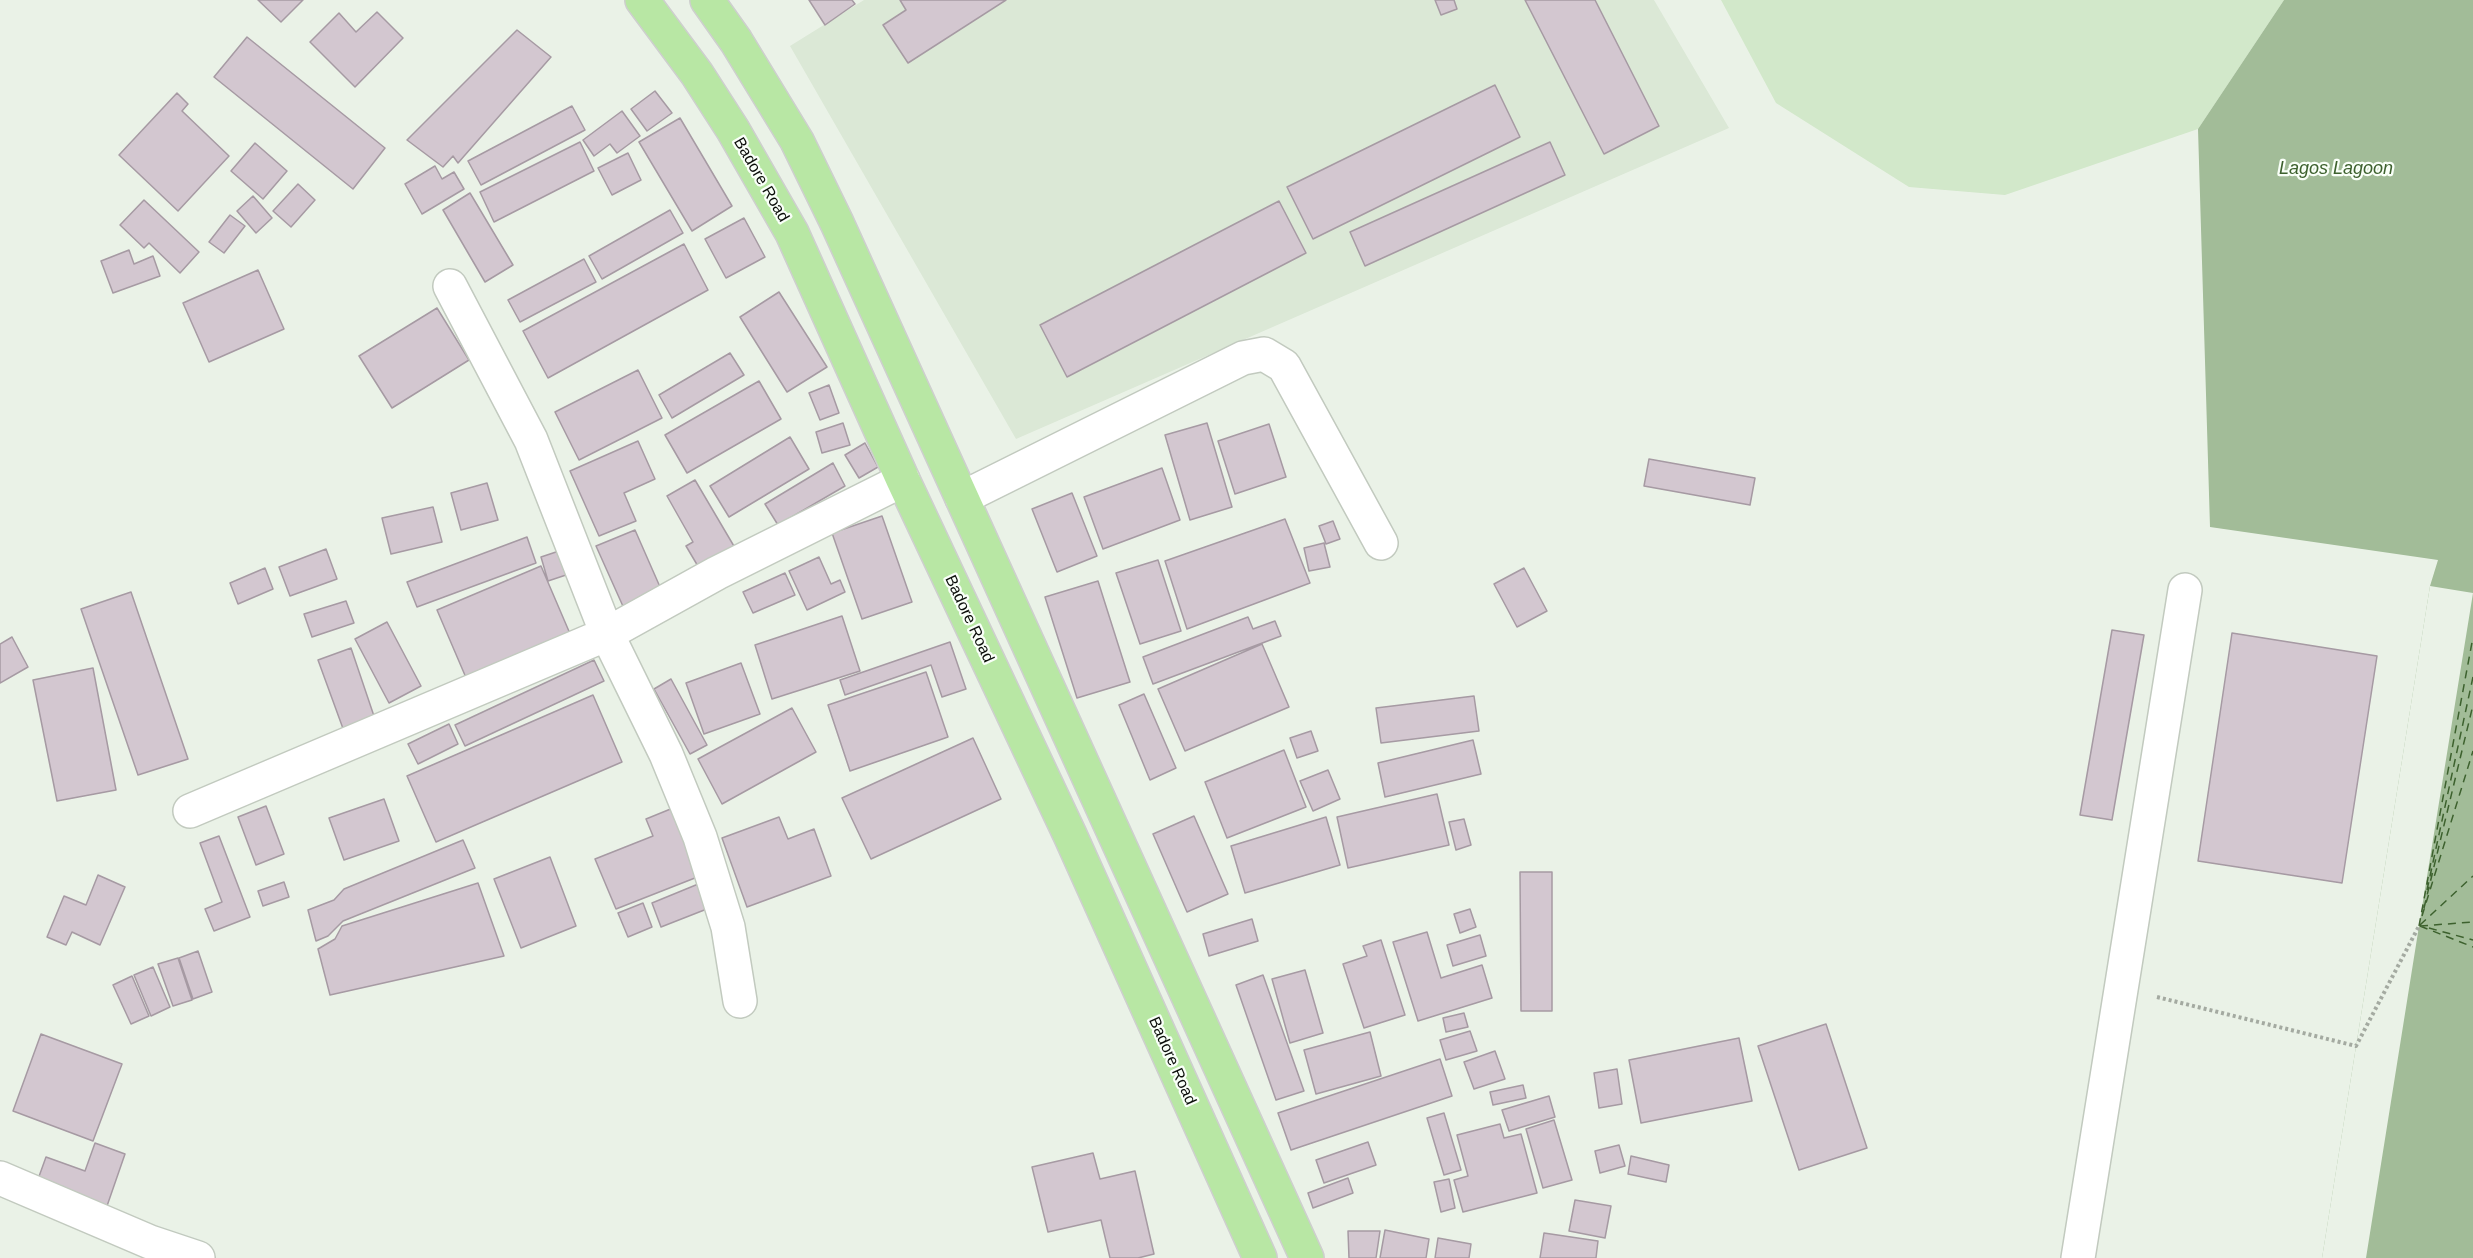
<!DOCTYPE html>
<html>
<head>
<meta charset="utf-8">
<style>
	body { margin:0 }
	canvas { display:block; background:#eaf2e7 }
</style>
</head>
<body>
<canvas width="2473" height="1258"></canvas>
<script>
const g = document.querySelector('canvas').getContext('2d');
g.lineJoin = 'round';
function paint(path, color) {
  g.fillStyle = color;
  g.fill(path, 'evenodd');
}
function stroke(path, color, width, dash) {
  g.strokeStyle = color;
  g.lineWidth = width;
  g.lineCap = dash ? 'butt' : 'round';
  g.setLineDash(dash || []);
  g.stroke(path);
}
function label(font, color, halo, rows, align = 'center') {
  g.font = font + ' Arial,sans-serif';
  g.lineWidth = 4.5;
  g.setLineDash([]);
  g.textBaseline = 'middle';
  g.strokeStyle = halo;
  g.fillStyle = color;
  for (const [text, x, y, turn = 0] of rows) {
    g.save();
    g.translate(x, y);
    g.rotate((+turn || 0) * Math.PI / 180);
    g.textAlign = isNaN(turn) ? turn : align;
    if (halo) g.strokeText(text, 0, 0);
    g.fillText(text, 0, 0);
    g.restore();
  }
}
const built = new Path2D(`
	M864 0H1654L1729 128 1016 439 790 46Z`);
const green = new Path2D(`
	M1721 0H2284L2198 129 2005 195 1909 187 1776 103Z`);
const water = new Path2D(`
	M2284 0H2473V1258H2322L2430 586 2438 560 2210 527 2198 129Z`);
const pier = new Path2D(`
	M2430 586 2473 593 2419 926 2366 1258H2322Z`);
const ferry = new Path2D(`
	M2427 890 2473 677
	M2424 908 2473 705
	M2422 916 2473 751
	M2420 925 2473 876
	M2419 926 2473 637
	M2420 926 2473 947
	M2420 926 2473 922
	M2429 928 2473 940`);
const building = new Path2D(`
	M258 0H303L281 22Z
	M809 0H852L855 4 825 25Z
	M900 0H1006L908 63 883 25 906 10Z
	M1435 0H1454L1457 9 1441 15Z
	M1525 0H1595L1659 126 1604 154Z
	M377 12 403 38 355 87 310 42 339 13 356 32Z
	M517 30 551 57 458 163 453 156 443 167 407 140Z
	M247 37 385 148 353 189 214 77Z
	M1495 85 1520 137 1313 239 1287 187Z
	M655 91 672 113 647 131 631 109Z
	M177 93 188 104 182 111 229 156 178 211 119 155Z
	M572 106 585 130 481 185 468 161Z
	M622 111 640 136 617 153 610 144 594 156 583 140Z
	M680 118 732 206 692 231 639 142Z
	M580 142 594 171 494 222 480 192Z
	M1550 142 1565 175 1365 266 1350 232Z
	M255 143 287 171 263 199 231 171Z
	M628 153 641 180 612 195 598 168Z
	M435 166 442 179 454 172 464 189 422 214 405 184Z
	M298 184 315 200 291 227 273 211Z
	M470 193 513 265 485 282 443 210Z
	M253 196 272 218 256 233 237 211Z
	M144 200 199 252 180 273 149 243 144 248 120 225Z
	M1279 201 1306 253 1067 377 1040 325Z
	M670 210 683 233 602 279 589 256Z
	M230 215 245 226 224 253 209 242Z
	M744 218 765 257 726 278 705 239Z
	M684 244 708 290 548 378 523 331Z
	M129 250 134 264 153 256 160 276 113 293 101 261Z
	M584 259 596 282 520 322 508 300Z
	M258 270 284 329 209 362 183 303Z
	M779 292 827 367 787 392 740 317Z
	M437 308 469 360 392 408 359 356Z
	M730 353 744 375 672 418 659 395Z
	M638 370 662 418 579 460 555 412Z
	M759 381 781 419 687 473 665 435Z
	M829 385 839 413 820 420 809 393Z
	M843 423 850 445 822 453 816 432Z
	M1207 423 1232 507 1190 520 1165 435Z
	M1269 424 1286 477 1235 494 1218 441Z
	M790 437 809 469 729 517 710 486Z
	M638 441 655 479 624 493 636 521 599 536 570 471Z
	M865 443 878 467 859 478 845 455Z
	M1649 459 1755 478 1750 505 1644 486Z
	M833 463 845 486 778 525 765 504Z
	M1162 468 1180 520 1103 549 1084 497Z
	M695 480 738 553 702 573 686 546 693 542 667 496Z
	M487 483 498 520 461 530 451 493Z
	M1072 493 1097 556 1057 572 1032 509Z
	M433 507 442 542 391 554 382 518Z
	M882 516 912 602 862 619 832 533Z
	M1285 519 1310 583 1187 629 1165 561Z
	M1333 521 1340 539 1326 544 1319 526Z
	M635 530 664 596 626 613 596 546Z
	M527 537 536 563 417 607 407 582Z
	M1324 543 1330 567 1309 571 1304 548Z
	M326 549 337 579 290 596 279 567Z
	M565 549 572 573 548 581 541 557Z
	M819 557 831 584 840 580 845 592 807 610 789 571Z
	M1158 560 1181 631 1140 644 1116 573Z
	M541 566 571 636 467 680 437 610Z
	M265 568 273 589 238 604 230 583Z
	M1524 568 1547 611 1517 627 1494 584Z
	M785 573 795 595 753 613 743 592Z
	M1098 581 1130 682 1077 698 1045 597Z
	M131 592 188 759 138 775 81 609Z
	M346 601 354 623 312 637 304 614Z
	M842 616 860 671 772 699 755 645Z
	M1248 617 1253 629 1275 621 1281 636 1153 684 1143 657Z
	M387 622 421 686 389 703 355 639Z
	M2112 630 2144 635 2112 820 2080 815Z
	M2232 633 2377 656 2342 883 2198 861Z
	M12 637 28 667 0 683V644Z
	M950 642 966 689 942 697 931 665 845 695 840 680Z
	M1262 644 1289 707 1185 751 1158 689Z
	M351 648 376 722 345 734 318 660Z
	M594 660 604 681 465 746 455 725Z
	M741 663 760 714 704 734 686 683Z
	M93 668 116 790 57 801 33 680Z
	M926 672 948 737 850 771 828 705Z
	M671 679 707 745 690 754 654 689Z
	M1144 694 1176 768 1150 780 1119 705Z
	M593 695 622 762 436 842 407 776Z
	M1474 696 1479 731 1381 743 1376 708Z
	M792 708 816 752 722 804 698 759Z
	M449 724 458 744 418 764 408 744Z
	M1311 731 1318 751 1297 758 1290 738Z
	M973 738 1001 799 871 859 842 798Z
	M1473 740 1481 774 1385 797 1378 763Z
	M1284 750 1306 807 1227 838 1205 782Z
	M1328 770 1340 799 1313 811 1300 781Z
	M1437 794 1449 845 1348 868 1337 817Z
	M384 799 399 841 344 860 329 818Z
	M266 806 284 854 256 865 238 817Z
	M673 808 700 876 616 909 595 859 653 836 646 819Z
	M1194 816 1228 894 1187 912 1153 834Z
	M779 817 788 839 814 829 831 876 747 907 722 838Z
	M1326 817 1340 865 1245 893 1231 846Z
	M1464 819 1471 845 1456 850 1449 822Z
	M219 836 250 917 214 931 205 909 222 902 200 843Z
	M463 840 475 868 343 921 328 936 316 941 308 910 334 900 344 889Z
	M550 857 576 926 521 948 494 879Z
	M1520 872H1552V1011H1521Z
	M98 875 125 887 100 945 72 932 66 945 47 937 64 896 86 905Z
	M708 880 717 905 661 927 652 903Z
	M284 882 289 897 263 906 258 891Z
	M478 883 504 956 330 995 318 949 335 939 342 926Z
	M643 903 652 927 628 937 618 913Z
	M1470 909 1476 927 1460 933 1454 914Z
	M1252 919 1258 941 1209 956 1203 934Z
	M1427 932 1441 978 1482 965 1492 998 1418 1021 1393 942Z
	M1480 935 1486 956 1453 966 1447 945Z
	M1381 940 1405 1015 1364 1028 1343 964 1367 956 1363 946Z
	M198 951 212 992 193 999 179 958Z
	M178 958 192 1000 173 1006 158 964Z
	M153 967 170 1007 151 1016 134 975Z
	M1305 970 1323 1033 1290 1043 1272 979Z
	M1263 975 1304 1091 1276 1100 1236 985Z
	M132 976 149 1016 131 1024 113 985Z
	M1464 1013 1468 1027 1446 1032 1443 1018Z
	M1826 1024 1867 1148 1799 1170 1758 1046Z
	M1470 1031 1477 1051 1446 1060 1440 1040Z
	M1370 1032 1381 1076 1316 1094 1304 1050Z
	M41 1034 122 1064 93 1141 13 1111Z
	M1739 1038 1752 1101 1641 1123 1629 1060Z
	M1495 1051 1505 1079 1474 1089 1464 1062Z
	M1440 1059 1452 1096 1291 1150 1278 1113Z
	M1617 1069 1622 1104 1599 1108 1594 1073Z
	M1523 1085 1526 1098 1493 1105 1490 1092Z
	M1549 1096 1555 1117 1509 1131 1502 1110Z
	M1444 1113 1461 1170 1444 1175 1427 1118Z
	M1554 1120 1572 1180 1543 1188 1526 1129Z
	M1500 1124 1504 1138 1521 1134 1537 1193 1463 1212 1454 1180 1468 1176 1457 1135Z
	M1368 1142 1376 1165 1324 1183 1316 1160Z
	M95 1143 125 1154 107 1206 37 1182 46 1157 85 1171Z
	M1619 1145 1625 1166 1600 1173 1595 1151Z
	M1093 1153 1100 1179 1135 1171 1154 1254 1138 1258H1110L1101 1220 1048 1232 1032 1167Z
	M1631 1156 1669 1165 1666 1182 1628 1174Z
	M1348 1178 1353 1193 1313 1208 1308 1193Z
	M1449 1179 1455 1208 1441 1212 1434 1182Z
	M1575 1200 1611 1206 1605 1238 1569 1231Z
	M1385 1230 1429 1239 1426 1258H1380Z
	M1348 1231H1380L1376 1258H1349Z
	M1544 1233 1598 1241 1596 1258H1540Z
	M1438 1238 1471 1244 1469 1258H1435Z`);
const path = new Path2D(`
	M2157 997 2356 1046 2419 926`);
const minor = new Path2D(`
	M450 286 531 440 607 634 666 754 700 837 728 927 740 1001
	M962 498 1243 358 1264 354 1284 366 1381 543
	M190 811 607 634 717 573 903 480
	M0 1178 150 1242 198 1258
	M2078 1258 2185 590`);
const major = new Path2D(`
	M642 0 697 74 733 130 792 233 903 480 1070 835 1260 1258
	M707 0 736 41 797 141 837 223 1307 1258`);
const streetNames = [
	["Badore Road",761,180,60],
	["Badore Road",969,619,65],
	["Badore Road",1172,1061,66]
];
const waterNames = [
	["Lagos Lagoon",2336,169]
];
paint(built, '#dbe8d6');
paint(green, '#d2e8ca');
paint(water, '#a2bc98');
paint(pier, '#eaf2e7');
stroke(ferry, '#3d612e', 1.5, [8, 6]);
paint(building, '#d3c7d0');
stroke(building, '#a69aa3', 1.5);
stroke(minor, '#c2cabf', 36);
stroke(major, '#cecfce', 36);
stroke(path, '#a4aaa1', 4, [3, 3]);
stroke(minor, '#fff', 33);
stroke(major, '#b8e7a4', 33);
label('16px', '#0b0e0a', '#f9fff8', streetNames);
label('italic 18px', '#3d612e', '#f9fff8', waterNames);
</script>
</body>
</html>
